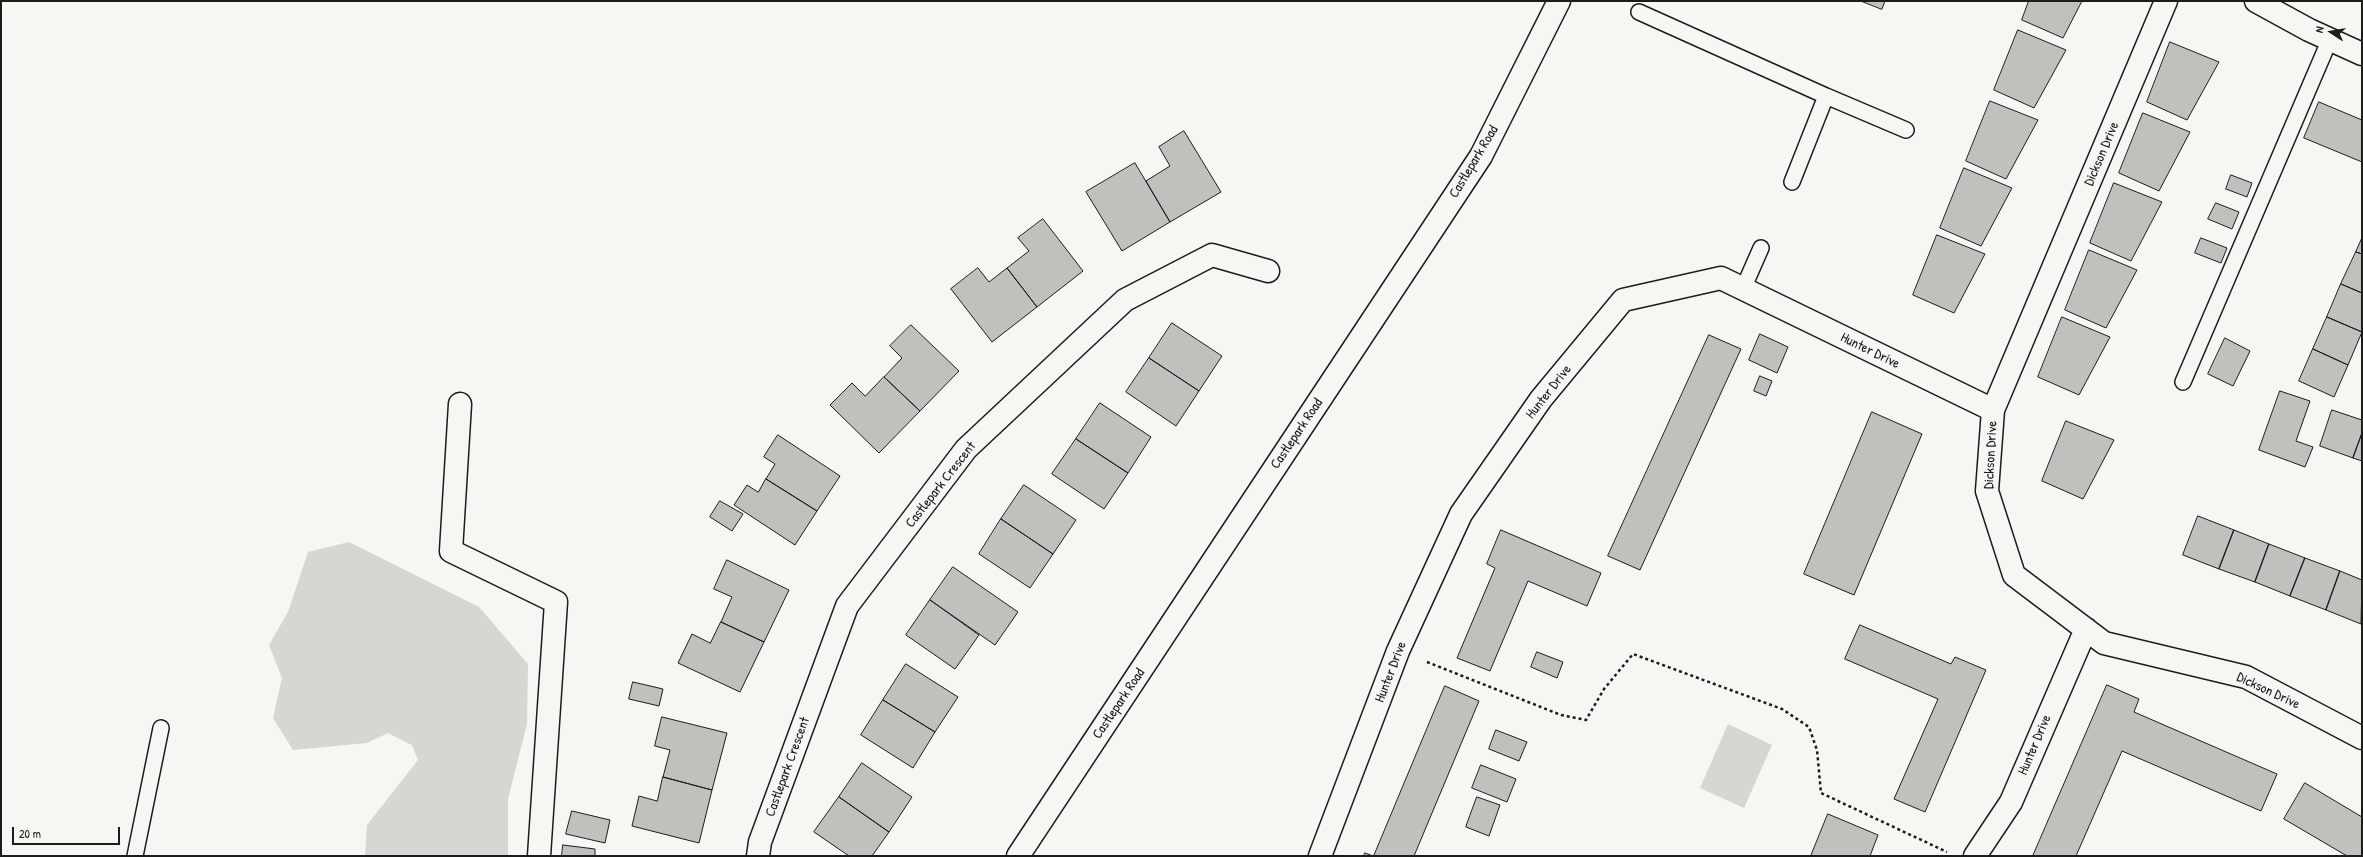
<!DOCTYPE html>
<html>
<head>
<meta charset="utf-8">
<style>
	body { margin:0 }
	#map { position:relative; width:2363px; height:857px; overflow:hidden; background:#f6f6f2; font-family:"Patrick Hand",sans-serif }
	canvas { display:block }
	.frame { position:absolute; inset:0; border:2px solid #1c1c1c; pointer-events:none }
	.north { position:absolute; left:2311px; top:12px; width:40px; height:40px; -webkit-text-stroke:3px #f6f6f2; paint-order:stroke; rotate:282deg; font-size:11px; font-weight:700; line-height:16px; text-align:center; color:#1c1c1c }
	.north::after { content:''; display:block; margin:auto; width:14px; height:18px; background:#1c1c1c; clip-path:polygon(50% 0,100% 100%,50% 72%,0 100%) }
	.scale { position:absolute; left:12px; top:827px; width:108px; height:18px; box-sizing:border-box; border:2px solid #1c1c1c; border-top:0; padding-left:5px; font-size:12px; line-height:14px; white-space:nowrap; color:#1c1c1c; -webkit-text-stroke:3px #f6f6f2; paint-order:stroke }
</style>
</head>
<body>
<div id="map">
<canvas width="2363" height="857"></canvas>
<div class="frame"></div>
<div class="north">N</div>
<div class="scale">20 m</div>
</div>
<script>
const g = document.querySelector('canvas').getContext('2d');
g.lineJoin = 'round';
function paint(path, color) {
  g.fillStyle = color;
  g.fill(path, 'evenodd');
}
function stroke(path, color, width, dash) {
  g.strokeStyle = color;
  g.lineWidth = width;
  g.lineCap = dash ? 'butt' : 'round';
  g.setLineDash(dash || []);
  g.stroke(path);
}
function label(font, color, halo, rows, align = 'center') {
  g.font = font + ' "Patrick Hand",sans-serif';
  g.lineWidth = 3.5;
  g.setLineDash([]);
  g.textBaseline = 'middle';
  g.strokeStyle = halo;
  g.fillStyle = color;
  for (const [text, x, y, turn = 0] of rows) {
    g.save();
    g.translate(x, y);
    g.rotate((+turn || 0) * Math.PI / 180);
    g.textAlign = isNaN(turn) ? turn : align;
    if (halo) g.strokeText(text, 0, 0);
    g.fillText(text, 0, 0);
    g.restore();
  }
}
const green = new Path2D(`
	M349 542 479 607 528 664 527 724 508 799V856H365L367 825 418 760 412 745 388 733 367 743 293 750 273 718 282 678 269 645 288 612 308 552Z
	M1728 724 1772 745 1744 808 1700 788Z`);
const building = new Path2D(`
	M1861 1H1885L1882 9Z
	M2029 1H2082L2063 38 2022 20Z
	M2018 30 2066 50 2034 108 1994 90Z
	M2170 42 2219 62 2187 120 2147 102Z
	M1990 101 2038 120 2006 179 1966 161Z
	M2319 102 2362 120V162L2304 138Z
	M2143 113 2190 132 2159 191 2119 173Z
	M1184 131 1221 192 1170 222 1146 181 1170 166 1159 147Z
	M1135 163 1170 222 1122 251 1086 192Z
	M1964 168 2012 188 1981 246 1940 228Z
	M2231 175 2252 183 2247 197 2226 189Z
	M2114 183 2162 202 2131 261 2090 243Z
	M2216 203 2239 212 2232 229 2208 219Z
	M1043 219 1083 271 1037 307 1007 268 1029 251 1018 238Z
	M1937 235 1985 254 1954 313 1913 295Z
	M2201 238 2227 248 2221 263 2195 253Z
	M2362 238V254L2356 252Z
	M2089 250 2137 270 2106 328 2065 310Z
	M2356 252 2362 254V293L2341 284Z
	M978 268 989 282 1007 268 1037 307 992 342 951 289Z
	M2341 284 2362 293V332L2327 317Z
	M2062 317 2110 337 2079 395 2038 377Z
	M2327 317 2362 332 2348 365 2313 349Z
	M1172 323 1222 356 1199 391 1149 358Z
	M911 325 959 371 920 411 884 377 902 358 890 346Z
	M1760 334 1788 347 1777 373 1749 360Z
	M1709 335 1741 349 1640 570 1608 556Z
	M2225 338 2250 351 2233 386 2208 374Z
	M2313 349 2348 365 2334 397 2299 381Z
	M1149 358 1199 391 1176 426 1126 392Z
	M1760 376 1772 381 1766 396 1754 391Z
	M884 377 920 411 879 453 830 405 852 383 865 396Z
	M2280 391 2310 401 2296 441 2313 447 2305 467 2259 450Z
	M1100 403 1151 437 1128 473 1076 439Z
	M2332 410 2362 420V433L2353 458 2320 446Z
	M1872 412 1922 434 1854 595 1804 574Z
	M2066 421 2114 440 2083 499 2042 481Z
	M2362 433V461L2353 458Z
	M778 435 840 476 817 511 766 479 775 464 764 457Z
	M1076 439 1128 473 1104 509 1052 474Z
	M766 479 817 511 795 545 734 505 747 485 758 492Z
	M1024 485 1076 520 1053 554 1001 519Z
	M720 501 743 514 732 531 710 517Z
	M2198 516 2234 530 2219 569 2183 555Z
	M1001 519 1053 554 1030 588 979 554Z
	M1501 530 1601 573 1587 606 1528 581 1490 671 1457 658 1495 568 1487 564Z
	M2234 530 2269 544 2255 582 2219 569Z
	M2269 544 2305 558 2290 596 2255 582Z
	M2305 558 2340 571 2326 610 2290 596Z
	M727 560 789 590 764 642 721 622 732 597 714 589Z
	M953 567 1018 612 995 645 930 600Z
	M2340 571 2362 580 2361 624 2326 610Z
	M930 600 979 635 955 669 906 635Z
	M721 622 764 642 740 692 678 663 692 634 710 643Z
	M1860 625 1951 664 1955 657 1986 670 1925 812 1894 799 1938 699 1845 659Z
	M1537 652 1563 662 1557 678 1531 667Z
	M906 664 958 697 935 732 883 700Z
	M633 682 663 689 659 706 629 699Z
	M2107 685 2139 699 2134 712 2277 774 2261 811 2122 751 2076 856H2033Z
	M1445 686 1479 701 1414 856H1374Z
	M883 700 935 732 913 768 861 735Z
	M662 717 727 733 712 790 663 777 670 750 655 746Z
	M1496 730 1527 742 1519 761 1489 749Z
	M862 763 912 797 889 832 839 797Z
	M1481 765 1516 779 1507 802 1472 788Z
	M663 777 712 790 699 843 632 826 639 796 657 801Z
	M2305 783 2362 817V856H2347L2284 819Z
	M839 797 889 832 872 856H849L814 832Z
	M1477 797 1500 805 1489 836 1466 827Z
	M572 811 610 820 605 843 566 834Z
	M1828 814 1878 835 1870 856H1811Z
	M563 845 595 849V856H562Z
	M1365 853 1373 856H1364Z`);
const path = new Path2D(`
	M1427 662 1561 715 1586 720 1604 689 1633 654 1782 709 1809 727 1817 750 1821 793 1947 852`);
const service = new Path2D(`
	M1639 12 1826 96 1792 182
	M1826 96 1906 130
	M1743 289 1761 248
	M2183 382 2330 39
	M135 856 161 728`);
const minor = new Path2D(`
	M2166 1 1993 410 1987 491 2014 575 2104 643 2246 677 2362 738
	M2256 1 2309 30 2362 54
	M460 404 451 551 556 602 539 856
	M758 856 760 842 847 606 966 449 1125 300 1212 255 1268 271
	M1018 856 1481 156 1559 1
	M1320 856 1398 651 1461 514 1541 399 1623 300 1721 278 1993 410
	M1975 856 2011 802 2086 629`);
const streetNames = [
	["Dickson Drive",2102,154,-67],
	["Castlepark Road",1474,162,-59],
	["Hunter Drive",1870,351,26],
	["Hunter Drive",1549,392,-52],
	["Castlepark Road",1297,434,-56],
	["Dickson Drive",1991,455,-87],
	["Castlepark Crescent",941,485,-52],
	["Hunter Drive",1391,672,-69],
	["Dickson Drive",2268,691,25],
	["Castlepark Road",1119,704,-56],
	["Hunter Drive",2035,745,-67],
	["Castlepark Crescent",788,767,-70]
];
paint(green, '#d6d6d2');
paint(building, '#c0c0bd');
stroke(building, '#1c1c1c', 1);
stroke(service, '#1c1c1c', 18);
stroke(minor, '#1c1c1c', 25);
stroke(path, '#1c1c1c', 2.5, [3, 3]);
stroke(service, '#f6f6f2', 15);
stroke(minor, '#f6f6f2', 22);
label('14px', '#1c1c1c', '#f6f6f2', streetNames);
</script>
</body>
</html>
